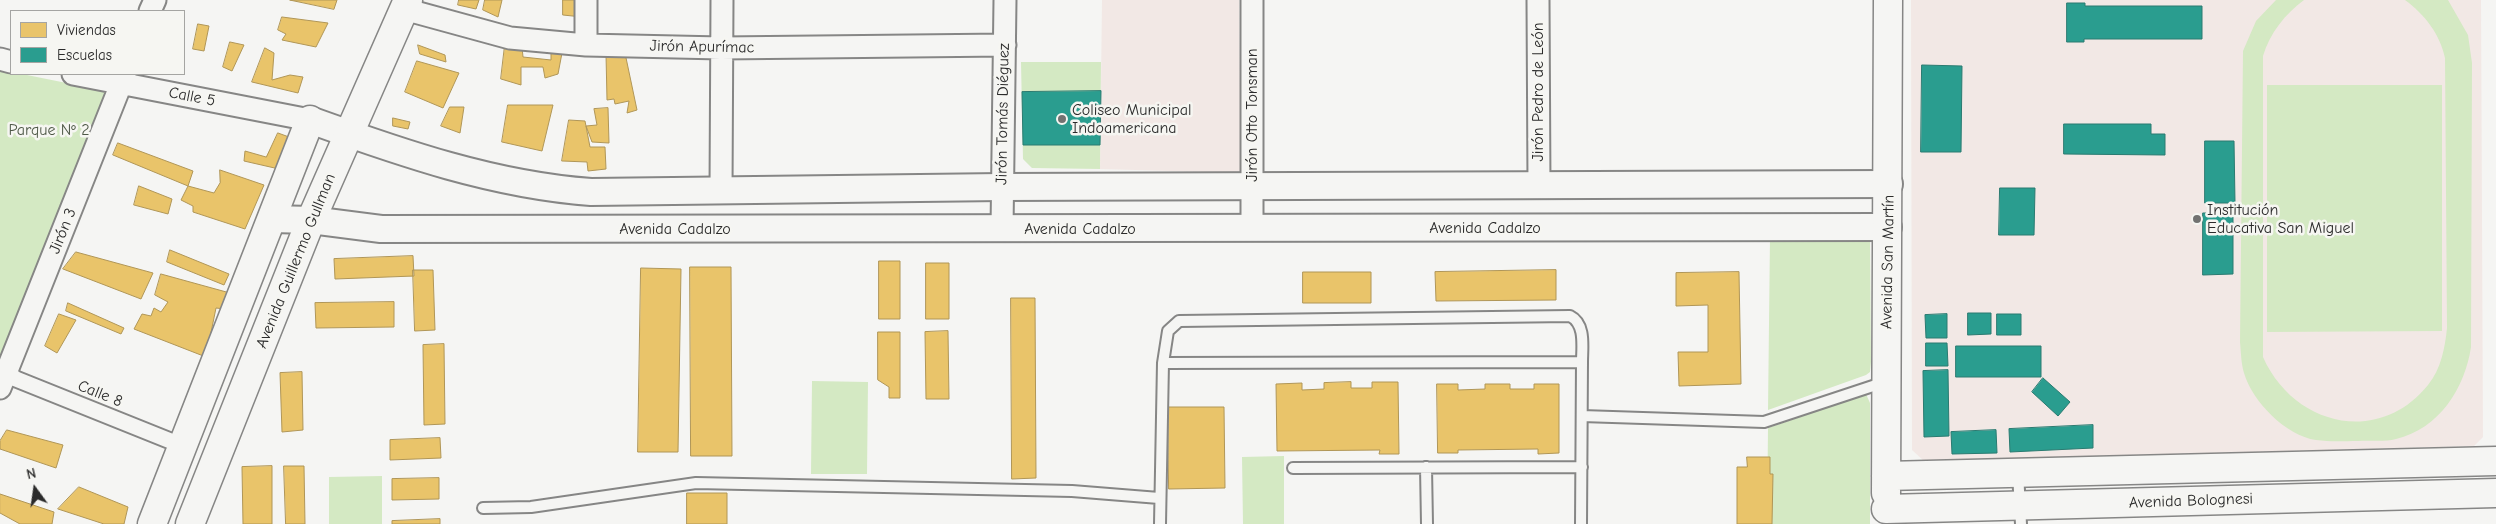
<!DOCTYPE html>
<html>
<head>
<meta charset="utf-8">
<style>
	body { margin:0 }
	#map { position:relative; width:2496px; height:524px; overflow:hidden; background:#f5f5f3; font-family:"Comic Neue",sans-serif }
	canvas { display:block }
	.legend { position:absolute; left:10px; top:10px; width:175px; height:65px; box-sizing:border-box; background:#f6f6f2; border:1px solid #a5a5a2; margin:0; padding:6px 9px; list-style:none; font-size:15px; color:#2b2b2b }
	.legend li { display:flex; align-items:center; gap:10px; height:25px }
	.legend b { width:25px; border:1px solid #a5a5a2 }
	.north { position:absolute; left:10px; top:464px; width:50px; height:50px; -webkit-text-stroke:4px #f6f6f2; paint-order:stroke; rotate:346deg; font-size:14px; font-weight:700; line-height:20px; text-align:center; color:#2b2b2b }
	.north::after { content:''; display:block; margin:auto; width:18px; height:22px; background:#2b2b2b; clip-path:polygon(50% 0,100% 100%,50% 72%,0 100%) }
</style>
</head>
<body>
<div id="map">
<canvas width="2496" height="524"></canvas>
<ul class="legend">
<li><b style="height:14px;background:#e9c46a"></b>Viviendas</li>
<li><b style="height:14px;background:#2a9d8f"></b>Escuelas</li>
</ul>
<div class="north">N</div>
</div>
<script>
const g = document.querySelector('canvas').getContext('2d');
g.lineJoin = 'round';
function paint(path, color) {
  g.fillStyle = color;
  g.fill(path, 'evenodd');
}
function stroke(path, color, width, dash) {
  g.strokeStyle = color;
  g.lineWidth = width;
  g.lineCap = dash ? 'butt' : 'round';
  g.setLineDash(dash || []);
  g.stroke(path);
}
function label(font, color, halo, rows, align = 'center') {
  g.font = font + ' "Comic Neue",sans-serif';
  g.lineWidth = 5;
  g.setLineDash([]);
  g.textBaseline = 'middle';
  g.strokeStyle = halo;
  g.fillStyle = color;
  for (const [text, x, y, turn = 0] of rows) {
    g.save();
    g.translate(x, y);
    g.rotate((+turn || 0) * Math.PI / 180);
    g.textAlign = isNaN(turn) ? turn : align;
    if (halo) g.strokeText(text, 0, 0);
    g.fillText(text, 0, 0);
    g.restore();
  }
}
const built = new Path2D(`
	M1102 0H1239L1241 173 1100 169Z
	M1911 0H2481L2483 437 2474 446 1924 461 1912 450Z`);
const green = new Path2D(`
	M2276 0H2304C2285 14 2270 33 2263 56V357C2293 425 2378 447 2428 385 2441 369 2445 348 2447 328L2445 58C2440 34 2425 15 2405 0H2448L2468 35 2472 63 2471 347C2465 388 2439 429 2396 439 2385 442 2370 440 2358 441 2345 441 2330 442 2316 440 2286 436 2252 401 2244 373 2241 363 2241 352 2240 342L2243 51 2256 21Z
	M1021 62H1101L1100 169 1032 168 1023 159Z
	M0 69 11 72V74H22L116 93 0 370Z
	M2267 85H2442V331L2267 332Z
	M1770 237 1870 238 1871 362 1870 372 1866 375 1768 410Z
	M812 381 868 382 867 474H811Z
	M1866 394 1870 403V524H1767L1768 428Z
	M1284 456V524H1243L1242 457Z
	M382 476V524H329V477Z`);
const homes = new Path2D(`
	M290 0H337L334 9Z
	M459 0H479L476 9 458 5Z
	M485 0H502L498 17 483 10Z
	M563 0H581L582 17 563 15Z
	M282 17 328 23 316 47 282 40 286 34 278 30Z
	M198 24 209 26 204 51 193 49Z
	M230 42 244 45 232 71 223 67Z
	M418 45 445 55 446 62 420 54Z
	M505 45 522 47 523 57 551 60V53H562L558 74 545 78 543 67H521V85L501 79Z
	M265 48 274 53 272 80 290 75 303 77 298 93 252 82Z
	M625 53 637 110 627 113 629 101 615 104 614 99 607 100 606 54Z
	M417 61 459 73 443 108 405 92Z
	M508 105H553L542 151 502 142Z
	M450 107H464L460 133 441 126Z
	M608 108 609 143 592 142 586 126 597 125 594 109Z
	M393 118 410 122 408 129 393 126Z
	M569 120 585 121 590 147H605L606 169 588 171 587 162 562 161Z
	M278 133 289 137 279 169 244 161 245 151 266 157Z
	M118 143 193 171 188 186 113 155Z
	M220 170 264 185 245 229 193 212V206L181 200 188 186 214 193 220 183Z
	M139 186 172 199 168 214 134 205Z
	M170 250 229 274 224 285 167 262Z
	M76 252 153 273 141 299 63 269Z
	M413 256 414 276 335 279 334 259Z
	M879 261H900V319H879Z
	M926 263H949V319H926Z
	M690 267H731L732 456H691Z
	M641 268 681 269 678 452H638Z
	M413 270H433L435 330 415 331Z
	M1556 270V300L1436 301 1435 272Z
	M1303 272H1371V303H1303Z
	M1739 272 1741 384 1679 386 1678 352H1708V305L1676 306V273Z
	M161 274 230 293 225 309 216 308 206 357 134 329 142 314 151 316 154 308 161 312 168 302 155 295Z
	M1011 298H1035L1036 478 1012 479Z
	M394 302V327L316 328 315 303Z
	M68 303 124 328 121 334 66 311Z
	M59 314 76 320 57 353 45 346Z
	M948 331 949 399H926L925 332Z
	M878 332H900V398H889V387L878 380Z
	M444 344 445 424 424 425 423 345Z
	M302 372 303 430 282 432 280 373Z
	M1351 382V388H1372V382H1398L1399 454H1379L1380 450 1277 451 1276 384 1302 383V390L1324 389V383Z
	M1437 384H1458V390L1485 389V384H1510V389H1534V384H1559V453L1538 454V449L1458 450V453H1438Z
	M1168 407H1224L1225 488 1169 489Z
	M7 430 63 445 56 468 0 449V441Z
	M440 438 441 458 390 460V440Z
	M1747 457H1770V474H1773L1772 524H1737V467H1747Z
	M272 466V524H243L242 467Z
	M284 466H304L305 524H286Z
	M439 478V499L392 500V479Z
	M79 487 128 507 124 524H104L58 509Z
	M687 493H727V524H687Z
	M0 494 54 512 52 524H20L0 513Z
	M440 519V524H392V521Z`);
const schools = new Path2D(`
	M2067 3H2085V6H2202V39H2084V42H2067Z
	M1922 65 1962 66 1961 152H1921Z
	M1101 91 1100 145H1023L1022 92Z
	M2064 124H2151V134H2165V155L2064 154Z
	M2205 141H2234L2235 203H2205Z
	M2000 188H2035L2034 235H1999Z
	M2203 213H2233V274L2203 275Z
	M1968 313H1991V334L1968 335Z
	M1947 314V338H1926L1925 315Z
	M1997 314H2021V335H1997Z
	M1926 343H1947L1948 366H1926Z
	M1956 346H2041V377H1956Z
	M1948 370 1949 436 1924 437 1923 371Z
	M2043 378 2070 402 2058 416 2032 392Z
	M2093 425V448L2010 452 2009 429Z
	M1996 430 1997 453 1952 454 1951 432Z`);
const service = new Path2D(`
	M1163 363 1582 362 1581 524
	M1582 416 1764 422 1885 382
	M1426 467 1427 524
	M1293 468 1582 467
	M2018 474 2021 524
	M483 508 531 507 696 483 1072 491 1159 498
	M1160 524 1163 363 1168 331 1179 321 1570 316C1586 324 1582 347 1582 362`);
const pedestrian = new Path2D(`
	M6 372 16 379 183 446`);
const minor = new Path2D(`
	M1538 0 1539 185
	M404 9 510 38 586 45 721 48 1005 45
	M150 11 155 0
	M586 45V0
	M0 59 11 62
	M73 74 310 120
	M721 191 722 0
	M1002 229 1005 0
	M1252 229V0
	M0 388 125 74`);
const tertiary = new Path2D(`
	M310 120C402 153 494 185 591 192L1002 187 1889 184
	M272 219 311 220 381 229 1888 227`);
const secondary = new Path2D(`
	M1886 476 2496 461
	M1886 493 1888 0
	M1886 509 2496 493`);
const primary = new Path2D(`
	M152 524 310 120
	M190 524 311 220 408 0`);
const markers = [
	[1062,119,5,"#727271"],
	[2197,219,5,"#727271"]
];
const streetNames = [
	["Jirón Apurímac",702,47,1],
	["Jirón Pedro de León",1538,92,-90],
	["Calle 5",192,97,11],
	["Jirón Tomás Diéguez",1003,114,-89],
	["Jirón Otto Tonsman",1252,115,-90],
	["Avenida Cadalzo",1485,228],
	["Avenida Cadalzo",675,229],
	["Avenida Cadalzo",1080,229],
	["Jirón 3",63,231,-68],
	["Avenida Guillermo Gullman",296,261,-68],
	["Avenida San Martín",1888,262,-89],
	["Calle 8",100,394,22],
	["Avenida Bolognesi",2191,501,-2]
];
const poiNames = [
	["Coliseo Municipal",1072,110],
	["Indoamericana",1072,128],
	["Institución",2207,210],
	["Educativa San Miguel",2207,228]
];
const parkNames = [
	["Parque Nº 2",49,130]
];
paint(built, '#f2e8e5');
paint(green, '#d4e9c3');
paint(homes, '#e9c46a');
stroke(homes, '#b09657', 1);
paint(schools, '#2a9d8f');
stroke(schools, '#2a7b71', 1);
stroke(service, '#868685', 14);
stroke(pedestrian, '#868685', 19);
stroke(minor, '#868685', 25);
stroke(tertiary, '#868685', 30);
stroke(secondary, '#868685', 31);
stroke(primary, '#868685', 31);
stroke(service, '#f5f5f3', 10);
stroke(pedestrian, '#f5f5f3', 15);
stroke(minor, '#f5f5f3', 21);
stroke(tertiary, '#f5f5f3', 26);
stroke(secondary, '#f5f5f3', 28);
stroke(primary, '#f5f5f3', 28);
for (const [x, y, r, color] of markers) {
  const dot = new Path2D();
  dot.arc(x, y, r, 0, 2 * Math.PI);
  g.fillStyle = color;
  g.fill(dot);
  stroke(dot, '#f6f6f2', 2);
}
label('16px', '#2b2b2b', '#f6f6f2', streetNames);
label('16px', '#2b2b2b', '#f6f6f2', poiNames, 'left');
label('16px', '#4e5847', '#f6f6f2', parkNames);
</script>
</body>
</html>
